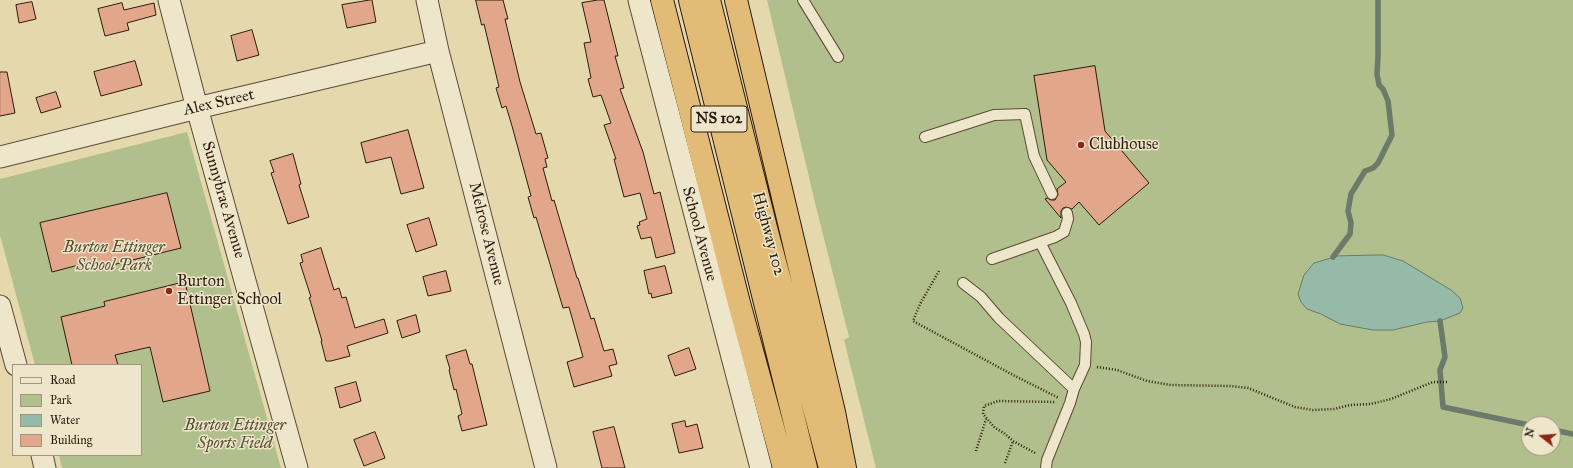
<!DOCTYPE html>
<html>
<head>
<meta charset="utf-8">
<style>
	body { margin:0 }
	#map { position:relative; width:1573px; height:468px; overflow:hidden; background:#e5d8ad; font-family:"IM FELL Great Primer",serif }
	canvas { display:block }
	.legend { position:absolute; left:12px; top:364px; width:130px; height:92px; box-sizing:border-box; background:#eee6ca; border:1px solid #a1957f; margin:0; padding:5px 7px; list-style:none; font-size:12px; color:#2d1b0e }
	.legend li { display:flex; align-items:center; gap:8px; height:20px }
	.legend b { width:20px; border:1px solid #a1957f }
	.north { position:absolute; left:1521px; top:416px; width:40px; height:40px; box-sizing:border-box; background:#eee6ca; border:1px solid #a1957f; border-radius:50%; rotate:287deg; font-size:11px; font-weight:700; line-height:16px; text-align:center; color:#2d1b0e }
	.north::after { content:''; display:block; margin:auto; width:14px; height:18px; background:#8f2418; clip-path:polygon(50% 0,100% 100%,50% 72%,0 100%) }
</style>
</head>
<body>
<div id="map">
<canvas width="1573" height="468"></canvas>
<ul class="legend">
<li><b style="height:5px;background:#eee6ca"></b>Road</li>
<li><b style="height:11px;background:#b1bf8c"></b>Park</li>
<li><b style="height:11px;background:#96baa8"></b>Water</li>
<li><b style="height:11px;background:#e2a78b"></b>Building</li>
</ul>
<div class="north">N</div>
</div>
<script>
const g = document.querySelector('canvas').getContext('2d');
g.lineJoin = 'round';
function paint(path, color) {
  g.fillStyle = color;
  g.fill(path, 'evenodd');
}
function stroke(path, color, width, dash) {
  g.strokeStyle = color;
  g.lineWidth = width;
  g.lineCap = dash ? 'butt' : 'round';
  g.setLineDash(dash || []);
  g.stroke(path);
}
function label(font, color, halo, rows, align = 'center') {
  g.font = font + ' "IM FELL Great Primer",serif';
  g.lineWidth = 3;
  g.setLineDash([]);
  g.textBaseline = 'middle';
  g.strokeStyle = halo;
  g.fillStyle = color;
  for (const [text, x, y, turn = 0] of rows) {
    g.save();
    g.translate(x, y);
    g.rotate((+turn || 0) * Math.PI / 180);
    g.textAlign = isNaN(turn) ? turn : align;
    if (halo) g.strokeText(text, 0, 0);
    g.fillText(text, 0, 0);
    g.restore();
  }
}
const green = new Path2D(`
	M767 0H1573V468H876L844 340 849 337 817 211ZM1529 424H1553V448H1529Z
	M187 132 281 468H62L59 455H141V365H35L0 235V179Z`);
const water = new Path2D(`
	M1383 255 1403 261 1451 290 1460 298 1463 308 1460 313 1440 321 1427 322 1393 330H1373L1340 324 1321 314 1307 309 1301 302 1298 294 1304 275 1314 263 1338 256Z`);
const stream = new Path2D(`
	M1333 257 1350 234 1351 223 1348 211 1351 194 1365 171 1373 168 1378 163 1392 135 1388 101 1383 89 1379 85 1377 74 1378 56V0
	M1440 321 1445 357 1440 370 1443 407 1529 425
	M1553 430 1573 434`);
const building = new Path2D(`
	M372 0 376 22 347 28 342 5Z
	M476 0H503L508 19H505L520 82 536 134 541 133 548 158 545 159 547 167 543 168 552 201 554 200 577 278H578L591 319 594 318 604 351 613 349 617 364 609 366 612 376 574 387 567 362 583 357 569 307 563 308 536 217 534 218 528 197 531 196 512 126 506 106 502 108 496 88 499 87 484 24 482 25Z
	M598 0H604L618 56H615L624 88 620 89 643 152 654 194 660 192 675 253 656 258 651 237 641 239 637 226 640 225 639 222 647 219 640 193 624 197 614 159H616L604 125 611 123 601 95 593 97 588 79 591 78 584 43 591 42 582 3Z
	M32 2 36 19 19 23 16 5Z
	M122 3 124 10 154 3 156 15 127 23 129 30 105 36 98 9Z
	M252 30 259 55 237 61 231 36Z
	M135 61 142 85 101 96 94 72Z
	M1095 66 1105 131 1149 183 1099 225 1079 202 1072 209 1066 207 1063 208 1061 211V218L1045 199 1047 198 1051 200H1055L1058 195 1057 189 1066 182 1047 160 1034 76Z
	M0 72H7L15 113 0 116Z
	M56 92 61 107 41 113 36 98Z
	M408 130 424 188 401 194 391 157 366 163 361 143Z
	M293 154 301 184 299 185 309 217 288 224 271 173 274 172 270 161Z
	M167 193 181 248 96 269 94 261 52 272 40 223Z
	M429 218 437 245 416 252 407 225Z
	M321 248 334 290 339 288 342 298 346 297 355 328 384 319 388 333 347 346 350 356 331 361H326L321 341H322L310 300 309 298 311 297 300 263 303 262 301 255Z
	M665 266 672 293 652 298 651 293 649 294 644 271Z
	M446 271 451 291 428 296 423 277Z
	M185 282 210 391 163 402 150 347 115 355 118 365H72L61 317 105 306 104 302Z
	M416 315 420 332 402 338 397 321Z
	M689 348 696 369 675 376 668 356Z
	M466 350 470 364H472L487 425 462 431 458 416 462 414 456 389 454 390 449 370 450 369 446 356Z
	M356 382 361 401 340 408 335 388Z
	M685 421 686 427 697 424 703 448 679 453 672 424Z
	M614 427 625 468H602L593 432Z
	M375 432 385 458 364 466 354 440Z`);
const path = new Path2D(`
	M939 271 920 304 913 321 1015 376 1059 398
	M1097 367 1117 370 1147 381 1171 385 1231 386 1248 388 1295 407 1313 410 1334 409 1350 405 1371 404 1391 399 1433 382H1447
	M976 451 986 419
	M1035 453 1013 441 1004 433 995 428 983 414 984 406 998 401 1056 402
	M1005 463 1013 441`);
const service = new Path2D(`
	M803 0 838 57
	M925 137 994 115 1025 114 1034 156 1052 194
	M1040 242 1071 303 1084 334 1086 342 1085 365 1074 389 1070 403 1047 460 1046 468
	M992 259 1055 237 1064 232 1068 219 1067 213
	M963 283 981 297 999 318 1074 389`);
const minor = new Path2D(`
	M169 0 197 108 297 468
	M427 0 438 51 546 468
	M639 0 761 468
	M0 157 197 108 438 51
	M0 306 16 365
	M42 455 45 468`);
const motorway = new Path2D(`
	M662 0 739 303 784 468
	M690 0 806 468
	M709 0 767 232 830 468
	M736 0 834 412 845 468`);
const markers = [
	[1081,145,4,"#8f2418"],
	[169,291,4,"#8f2418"]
];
const shields = [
	[719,119,56]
];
const shieldNames = [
	["NS 102",719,119]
];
const streetNames = [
	["Alex Street",219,103,-13],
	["Sunnybrae Avenue",223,200,74],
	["Melrose Avenue",486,234,76],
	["School Avenue",699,234,75],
	["Highway 102",768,234,75]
];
const poiNames = [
	["Clubhouse",1089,145],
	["Burton",177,282],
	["Ettinger School",177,300]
];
const parkNames = [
	["Burton Ettinger",114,248],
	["School Park",114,266],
	["Burton Ettinger",235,426],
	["Sports Field",235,444]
];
paint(green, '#b1bf8c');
paint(water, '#96baa8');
stroke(water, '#6c7a6a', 1);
stroke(stream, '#6c7a6a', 5.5);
paint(building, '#e2a78b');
stroke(building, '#2d1b0e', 1);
stroke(service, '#5b4a36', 12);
stroke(minor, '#5b4a36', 23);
stroke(motorway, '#2d1b0e', 24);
stroke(path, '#2d1b0e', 2.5, [1, 2]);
stroke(service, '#eee6ca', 10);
stroke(minor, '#eee6ca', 21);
stroke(motorway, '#e2bc76', 22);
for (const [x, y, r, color] of markers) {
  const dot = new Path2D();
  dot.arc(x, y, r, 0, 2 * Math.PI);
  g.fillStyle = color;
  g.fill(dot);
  stroke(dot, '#eee6ca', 1.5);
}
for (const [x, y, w] of shields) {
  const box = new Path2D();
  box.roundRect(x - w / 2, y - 13, w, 26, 3);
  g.fillStyle = '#eee6ca';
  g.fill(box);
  stroke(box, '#2d1b0e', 1);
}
label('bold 15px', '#2d1b0e', null, shieldNames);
label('16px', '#2d1b0e', '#eee6ca', streetNames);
label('16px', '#2d1b0e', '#eee6ca', poiNames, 'left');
label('italic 16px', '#554c34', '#eee6ca', parkNames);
</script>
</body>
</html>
